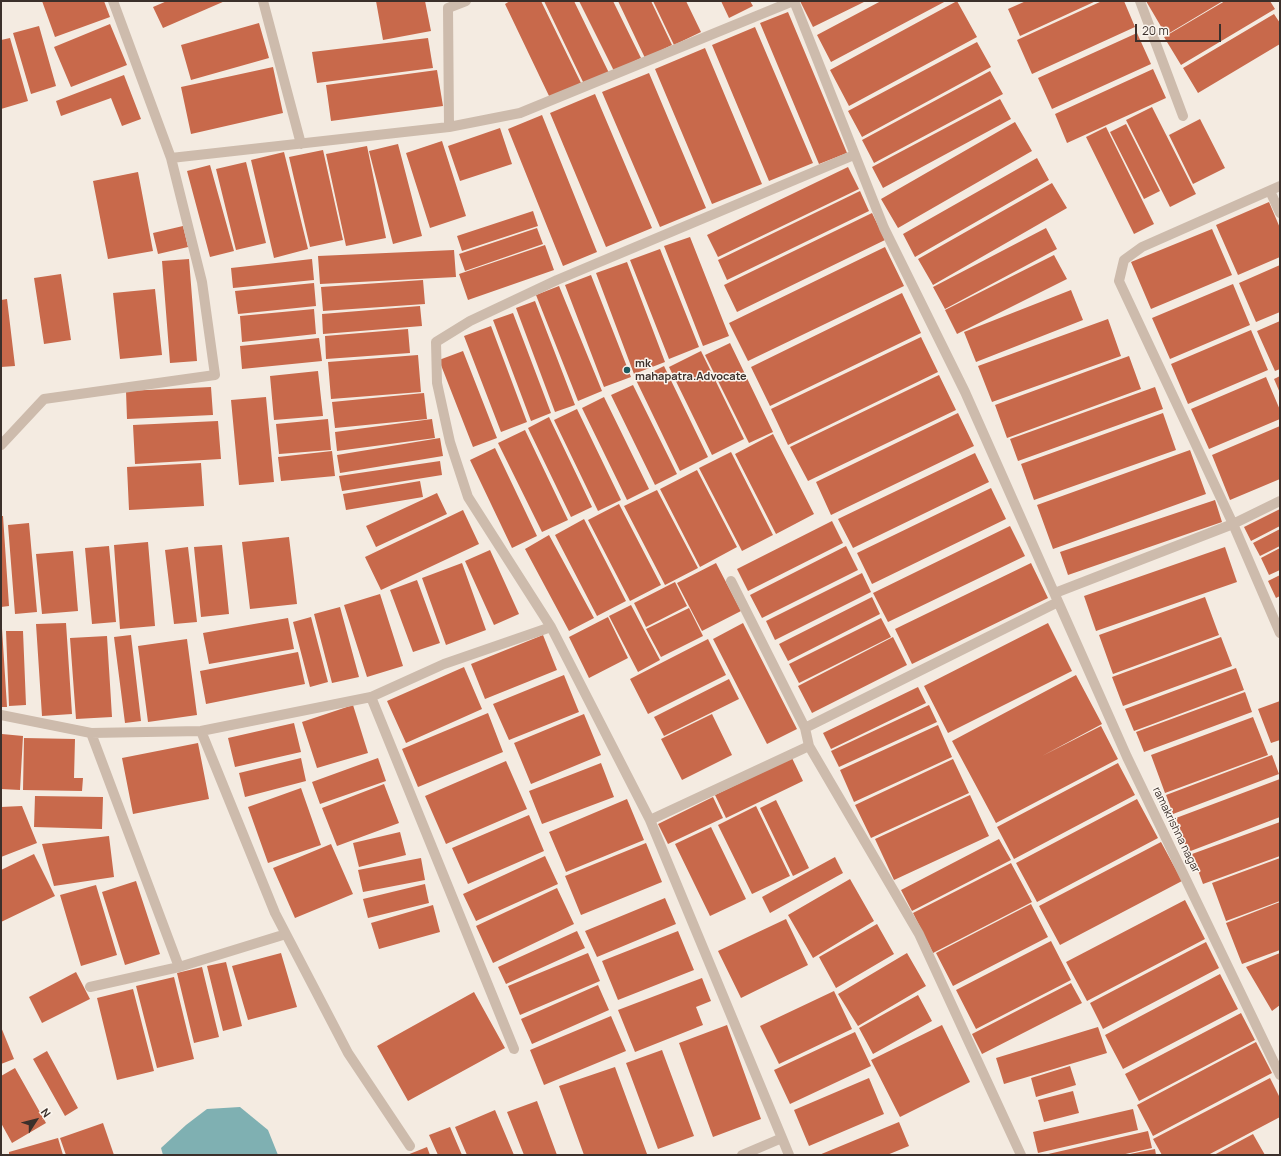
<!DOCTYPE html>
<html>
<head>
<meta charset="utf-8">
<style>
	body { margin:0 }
	#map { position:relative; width:1281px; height:1156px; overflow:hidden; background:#f4ebe1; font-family:Manrope,sans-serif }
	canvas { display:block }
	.frame { position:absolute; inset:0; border:2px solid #3b302b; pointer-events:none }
	.north { position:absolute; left:16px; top:1100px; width:40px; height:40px; -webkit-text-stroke:3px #fbf5ee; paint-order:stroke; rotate:54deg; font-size:11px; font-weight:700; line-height:16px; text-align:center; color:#3b302b }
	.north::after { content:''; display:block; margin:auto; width:14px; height:18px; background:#3b302b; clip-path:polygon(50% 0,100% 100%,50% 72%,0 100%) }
	.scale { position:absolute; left:1135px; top:24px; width:86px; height:18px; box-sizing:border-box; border:2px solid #3b302b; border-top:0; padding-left:5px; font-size:12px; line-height:14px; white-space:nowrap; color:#3b302b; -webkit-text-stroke:3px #fbf5ee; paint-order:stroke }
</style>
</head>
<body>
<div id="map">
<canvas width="1281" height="1156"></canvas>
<div class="frame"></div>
<div class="north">N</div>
<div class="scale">20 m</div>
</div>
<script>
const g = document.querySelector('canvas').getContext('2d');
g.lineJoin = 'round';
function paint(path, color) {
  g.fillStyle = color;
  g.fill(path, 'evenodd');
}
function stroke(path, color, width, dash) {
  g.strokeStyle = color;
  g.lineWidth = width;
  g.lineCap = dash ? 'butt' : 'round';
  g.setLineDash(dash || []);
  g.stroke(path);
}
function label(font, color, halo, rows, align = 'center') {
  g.font = font + ' Manrope,sans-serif';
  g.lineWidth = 3;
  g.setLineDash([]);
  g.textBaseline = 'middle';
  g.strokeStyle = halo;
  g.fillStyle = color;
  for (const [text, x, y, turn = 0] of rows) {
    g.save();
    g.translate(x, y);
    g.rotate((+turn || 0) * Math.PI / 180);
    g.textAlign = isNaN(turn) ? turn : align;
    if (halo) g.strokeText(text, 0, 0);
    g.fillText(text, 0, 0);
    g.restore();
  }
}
const water = new Path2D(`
	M240 1107 268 1130 278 1155H163L161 1148 186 1125 207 1109Z`);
const building = new Path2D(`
	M42 1H104L110 17 55 37Z
	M167 1H225L163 28 153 7Z
	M376 1H425L431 31 383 40Z
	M510 1H541L581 83 550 98 505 4Z
	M544 1H574L609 73 584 84Z
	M579 1H613L641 58 614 71Z
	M618 1H651L672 45 645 58Z
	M653 1H686L701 32 674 45Z
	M721 1H750L753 6 729 18Z
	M800 1H866L813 27Z
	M881 1H946L831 62 817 35Z
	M957 1 977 37 849 106 830 70Z
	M1026 1H1096L1020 36 1008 9Z
	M1102 1H1124L1135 27 1032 74 1017 40Z
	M1146 1H1223L1166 35Z
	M1225 1H1270L1275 9 1181 65 1164 37Z
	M788 12 847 153 819 164 760 23Z
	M1274 14 1280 23V44L1198 93 1183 68Z
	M259 23 269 58 191 80 181 45Z
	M110 24 127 65 71 87 54 47Z
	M39 26 56 86 31 94 13 33Z
	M755 27 813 163 769 181 712 45Z
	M1137 33 1151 64 1052 109 1038 78Z
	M10 38 28 101 1 109V40Z
	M428 38 433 68 317 83 312 52Z
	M977 42 991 67 862 137 848 111Z
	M705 48 762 184 712 204 655 69Z
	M273 67 283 113 191 134 181 87Z
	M1153 69 1166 98 1067 143 1055 114Z
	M437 70 443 106 331 121 326 85Z
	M990 71 1003 94 874 163 862 140Z
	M649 73 706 208 660 227 602 92Z
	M124 75 141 119 122 126 111 98 61 116 56 101Z
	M595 94 652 228 606 247 550 113Z
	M1000 99 1011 119 883 188 872 167Z
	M1152 107 1196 194 1170 207 1126 120Z
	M542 115 597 252 563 266 508 129Z
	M1200 119 1225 168 1193 184 1169 135Z
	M1015 122 1032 151 898 228 881 199Z
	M1126 124 1160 191 1144 199 1110 132Z
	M1106 127 1154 224 1134 234 1086 137Z
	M500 128 512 164 460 181 448 146Z
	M442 141 466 216 430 228 406 153Z
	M398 144 422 236 393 244 369 151Z
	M367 146 386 238 346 246 326 154Z
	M323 150 343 240 310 247 289 157Z
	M284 152 308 249 274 258 251 160Z
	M1037 158 1049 180 915 257 903 234Z
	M246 162 266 243 236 250 216 169Z
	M210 165 234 251 210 257 187 171Z
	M848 167 859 189 718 257 707 235Z
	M138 172 153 251 108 259 93 181Z
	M1052 183 1067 208 933 285 918 259Z
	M860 191 869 211 727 280 718 260Z
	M1269 202 1280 228V257L1238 275 1216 225Z
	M533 211 538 226 462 251 457 236Z
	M872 213 885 240 737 312 724 285Z
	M183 226 188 247 158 254 153 233Z
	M537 228 543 244 465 271 459 254Z
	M1046 228 1057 249 945 309 933 287Z
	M1212 229 1232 275 1151 309 1131 262Z
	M690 237 729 336 703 346 664 246Z
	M545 245 554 270 468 300 459 274Z
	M885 247 904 286 748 361 729 323Z
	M660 249 699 347 669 359 630 260Z
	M454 250 456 277 320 284 318 256Z
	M1054 255 1067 279 957 334 945 310Z
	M189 259 197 361 170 363 162 261Z
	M312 259 314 280 233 288 231 268Z
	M627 262 665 362 634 374 596 273Z
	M1280 265V312L1256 322 1239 283Z
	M61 274 71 340 44 344 34 278Z
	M591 275 631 377 604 387 565 285Z
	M423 280 425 304 323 311 321 287Z
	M314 283 316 306 238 314 235 291Z
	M1233 284 1250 325 1170 359 1152 318Z
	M559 286 602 391 578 401 536 295Z
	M155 289 162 355 120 359 113 293Z
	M1071 290 1083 320 976 362 964 332Z
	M902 293 921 333 770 406 751 367Z
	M7 299 15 366 1 367V300Z
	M535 301 575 405 555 412 516 308Z
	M420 306 422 326 323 334 322 314Z
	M314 309 316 334 242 342 240 316Z
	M513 313 551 413 531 421 493 320Z
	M1108 319 1121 356 992 402 978 366Z
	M1280 321V369L1275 371 1257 331Z
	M491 326 527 422 501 432 464 336Z
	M408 329 410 353 326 359 325 336Z
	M1251 330 1268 370 1188 404 1171 364Z
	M921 337 938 372 788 445 771 409Z
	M319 338 322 361 242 369 240 346Z
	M730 343 773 432 749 443 705 355Z
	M463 351 497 438 473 447 439 360Z
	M701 351 744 439 712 455 669 367Z
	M418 355 421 392 331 399 328 362Z
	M1129 356 1141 389 1007 438 995 405Z
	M664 366 708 457 680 471 636 380Z
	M318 371 323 416 274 420 270 376Z
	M939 375 956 410 808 481 790 447Z
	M1280 376V393L1274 379Z
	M1266 377 1280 410V419L1209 449 1191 409Z
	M633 385 677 474 655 485 611 395Z
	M211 387 213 415 127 419 126 391Z
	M1155 387 1163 409 1018 461 1010 439Z
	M424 393 427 419 335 428 332 402Z
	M266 397 274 482 239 485 231 400Z
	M604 397 649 489 627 500 582 408Z
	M577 409 621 500 598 511 554 420Z
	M958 413 974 446 831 515 816 482Z
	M1163 413 1176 450 1034 500 1021 464Z
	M549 417 592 507 571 517 528 428Z
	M328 419 331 450 279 454 276 424Z
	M432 419 435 438 337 451 335 432Z
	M218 421 221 459 135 464 133 425Z
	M1280 426V479L1230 500 1212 455Z
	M525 430 568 520 542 532 498 443Z
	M773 434 814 514 776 534 735 454Z
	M440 438 443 456 340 473 337 455Z
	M495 448 537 536 512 548 470 460Z
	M1190 450 1206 494 1053 549 1037 505Z
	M332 451 335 476 281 481 278 457Z
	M731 452 773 535 742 551 699 468Z
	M975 453 989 482 853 548 838 519Z
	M440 461 442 475 342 491 339 476Z
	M201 463 204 506 129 510 127 467Z
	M697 470 737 547 700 567 660 489Z
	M420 481 423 497 346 510 343 494Z
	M991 488 1006 519 872 584 857 553Z
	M657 490 698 568 665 585 624 506Z
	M437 493 447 514 376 547 366 526Z
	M1215 500 1222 522 1068 575 1060 552Z
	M619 504 661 585 630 601 588 520Z
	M1280 509V526L1251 541 1244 527Z
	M463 510 479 544 381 590 365 557Z
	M1 516H3L9 606 1 607Z
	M584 519 626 601 597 616 555 535Z
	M832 521 843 543 748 591 737 569Z
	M29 523 37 612 15 614 8 525Z
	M1010 526 1025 556 888 622 873 593Z
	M1280 529V546L1260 556 1253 543Z
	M549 535 594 618 569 631 525 549Z
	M289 537 297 604 250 609 242 542Z
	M148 542 155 626 120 629 114 545Z
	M222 545 229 614 201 617 194 547Z
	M109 546 116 622 92 624 85 548Z
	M846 546 858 570 762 618 750 595Z
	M188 547 197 622 174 624 165 550Z
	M1225 547 1237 582 1096 631 1084 596Z
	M1280 548V570L1269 575 1261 558Z
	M490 550 519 614 494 625 465 561Z
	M73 551 78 611 42 614 36 554Z
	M462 563 486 630 446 645 422 578Z
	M716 563 741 611 702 631 677 583Z
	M1031 563 1048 598 912 664 895 629Z
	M862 573 871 592 775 640 766 621Z
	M1280 575V596L1276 598 1268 581Z
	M417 580 440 643 413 652 390 590Z
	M675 582 687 606 646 627 634 603Z
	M380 594 403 666 367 677 344 605Z
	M872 597 880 614 788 661 779 644Z
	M1205 597 1219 635 1113 674 1099 635Z
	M631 605 660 660 638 672 609 616Z
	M340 607 359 677 332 683 314 614Z
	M689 608 703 636 661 657 646 629Z
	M1 613 7 707H1Z
	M311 617 328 682 310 687 293 622Z
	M608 617 628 658 589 678 569 637Z
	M288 618 294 649 209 664 203 633Z
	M881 618 891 637 799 683 789 664Z
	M66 623 72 714 42 716 36 624Z
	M743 623 797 729 767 744 713 639Z
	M1048 623 1072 671 948 733 924 686Z
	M6 631H23L26 705 9 706Z
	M131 635 141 721 125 723 114 637Z
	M543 635 557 670 485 699 471 664Z
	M107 636 112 717 76 719 70 638Z
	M893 637 907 665 812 713 798 686Z
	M1221 637 1232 666 1123 706 1112 677Z
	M187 639 197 715 148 722 138 646Z
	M708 639 726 675 648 714 630 679Z
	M298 652 305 684 206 704 200 671Z
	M464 667 482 709 406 743 387 701Z
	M1236 668 1244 690 1134 731 1125 709Z
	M564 675 579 712 509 740 493 704Z
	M1076 675 1102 724 1042 756 1101 726 1118 759 996 823 952 741Z
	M729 679 739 699 664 736 654 717Z
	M918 687 926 703 831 749 823 733Z
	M1245 692 1252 712 1144 752 1136 732Z
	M1280 701V740L1271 743 1258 709Z
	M353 705 368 753 317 768 302 722Z
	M929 705 937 722 839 767 831 751Z
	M488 713 503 752 418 787 402 749Z
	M584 714 601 755 531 784 514 743Z
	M712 714 732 755 682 780 661 739Z
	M1253 717 1268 755 1165 793 1151 755Z
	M294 723 301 752 235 767 228 738Z
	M938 725 952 757 854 802 840 770Z
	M2 734 23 736 20 790 1 789Z
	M24 738 75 739 74 778H83L82 791 23 790Z
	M198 743 209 799 133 814 122 758Z
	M1272 755 1279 774 1173 814 1166 795Z
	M301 758 306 781 245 797 239 773Z
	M378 758 386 781 320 804 312 782Z
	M792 758 803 781 726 818 715 795Z
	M953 759 969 793 871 838 855 805Z
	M506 761 527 809 446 844 425 796Z
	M601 763 614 797 542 824 529 791Z
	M1118 763 1135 795 1014 859 997 827Z
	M1280 779V817L1188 852 1176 818Z
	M384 784 399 823 337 846 322 808Z
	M301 788 321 845 268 863 248 807Z
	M970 795 989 836 894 880 875 839Z
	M35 796 103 797 102 829 34 827Z
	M713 797 723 818 668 844 658 824Z
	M627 799 644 840 566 872 549 832Z
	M1137 799 1158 838 1037 902 1016 863Z
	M776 800 809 868 793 876 760 808Z
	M22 806 37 843 1 857V807Z
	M756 806 790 876 752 894 718 825Z
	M529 815 544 851 468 884 452 848Z
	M1280 822V856L1203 884 1192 854Z
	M711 827 746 899 710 916 675 844Z
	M400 832 406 855 359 867 353 843Z
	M109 836 114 877 54 886 42 844Z
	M999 839 1011 860 912 911 901 890Z
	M1161 842 1182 881 1060 945 1039 906Z
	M646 843 662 882 581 915 565 876Z
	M331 844 353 894 295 918 273 868Z
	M34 854 55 896 1 922V870Z
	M545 856 558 884 476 921 463 894Z
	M835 857 843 873 770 913 762 897Z
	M421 858 425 880 363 892 358 870Z
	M1280 858V901L1226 921 1212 883Z
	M1011 863 1032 902 933 953 913 913Z
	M850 879 874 921 813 958 788 915Z
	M136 881 160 954 125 965 102 892Z
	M425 884 429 903 368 918 363 899Z
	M96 885 117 955 81 966 60 895Z
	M557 888 574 924 493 963 476 926Z
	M665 898 676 924 597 957 585 931Z
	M1185 900 1205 939 1087 1001 1066 962Z
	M1280 902V950L1242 964 1226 923Z
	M1031 904 1048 937 953 986 936 953Z
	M433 905 440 932 379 949 371 923Z
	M786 919 808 965 741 998 718 951Z
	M877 924 894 954 836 988 819 957Z
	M577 931 585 948 506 984 498 967Z
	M678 931 694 970 618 1000 602 961Z
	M1051 941 1071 980 976 1029 956 990Z
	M1206 942 1219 968 1103 1029 1090 1003Z
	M281 953 297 1007 248 1020 232 966Z
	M588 953 600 981 520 1015 508 986Z
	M907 953 926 986 858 1026 838 994Z
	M1280 953V1005L1272 1011 1246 967Z
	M226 962 242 1026 223 1031 207 966Z
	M202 967 219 1037 194 1043 177 973Z
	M76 972 90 999 42 1023 29 997Z
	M1220 974 1238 1009 1123 1069 1105 1035Z
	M174 977 194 1059 157 1068 136 986Z
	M702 978 711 1001 696 1007 703 1025 635 1052 618 1010Z
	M1071 983 1082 1003 982 1054 972 1034Z
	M598 985 609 1010 532 1044 521 1019Z
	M133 989 154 1071 117 1080 97 998Z
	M834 991 852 1029 779 1064 760 1026Z
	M474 992 505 1048 408 1101 377 1046Z
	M918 995 932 1021 873 1054 859 1028Z
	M1241 1013 1255 1040 1139 1101 1125 1074Z
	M611 1016 626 1051 544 1085 530 1050Z
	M727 1025 761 1119 713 1137 679 1043Z
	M942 1025 970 1082 900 1117 871 1060Z
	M1 1027 14 1059 1 1064Z
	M1098 1027 1107 1053 1004 1084 996 1058Z
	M855 1032 871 1066 790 1104 774 1070Z
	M1256 1042 1272 1073 1153 1136 1137 1105Z
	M662 1050 694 1136 658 1149 626 1063Z
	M47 1051 78 1108 65 1116 33 1059Z
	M1070 1066 1076 1085 1036 1097 1031 1078Z
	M615 1067 647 1154 584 1155 559 1086Z
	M15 1068 46 1123 12 1143 1 1123V1076Z
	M869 1078 884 1114 809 1146 794 1110Z
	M1270 1078 1280 1098V1117L1208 1155H1162L1153 1139Z
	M1073 1091 1079 1113 1044 1122 1038 1100Z
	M537 1101 557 1155H524L507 1112Z
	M1133 1109 1138 1130 1038 1153 1033 1132Z
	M495 1110 514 1155H467L455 1127Z
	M899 1122 909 1146 887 1155H819Z
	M103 1123 114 1155H66L60 1138Z
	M450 1127 462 1155H438L429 1135Z
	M1148 1131 1152 1148 1121 1155H1044Z
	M1253 1134 1265 1155H1214Z
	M58 1138 63 1155H9V1152Z
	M427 1147 430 1155H407Z
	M1155 1149 1156 1155H1130V1154Z`);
const minor = new Path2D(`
	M263 1 301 144
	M794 1 884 228 965 392 1127 757 1280 1075
	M1140 1 1183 116
	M449 127 448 8 466 1
	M171 158 449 127 520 113 793 1
	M1280 186 1142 247 1124 260 1119 281 1233 524 1280 633
	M1270 191 1280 213
	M1 445 44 399 215 375 202 282 171 158 113 1
	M731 581 805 728 809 746 919 934 1021 1155
	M1055 593 1233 524 1280 501
	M371 697 514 1049
	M1 715 91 733 201 731 371 697 444 664 551 627
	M805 728 1058 602
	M201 731 275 913 348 1053 410 1146
	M91 733 179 967
	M650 820 809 746
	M90 987 179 967 286 934
	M782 1138 650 820 551 627 468 497 450 442 437 383 436 342 470 321 557 280 854 155
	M742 1155 782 1138 789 1155`);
const markers = [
	[627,370,4,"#1f5a5e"]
];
const poiNames = [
	["mk",635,364],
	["mahapatra.Advocate",635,377]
];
const streetNames = [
	["ramakrishna nagar",1176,830,64]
];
paint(water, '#7fb0b2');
paint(building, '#c8694b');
stroke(minor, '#cdbbac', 10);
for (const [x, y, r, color] of markers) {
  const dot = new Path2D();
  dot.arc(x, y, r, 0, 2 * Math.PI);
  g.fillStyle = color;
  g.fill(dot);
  stroke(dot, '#fbf5ee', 1.5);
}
label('bold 11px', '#3b302b', '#fbf5ee', poiNames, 'left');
label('11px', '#3b302b', '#fbf5ee', streetNames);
</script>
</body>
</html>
